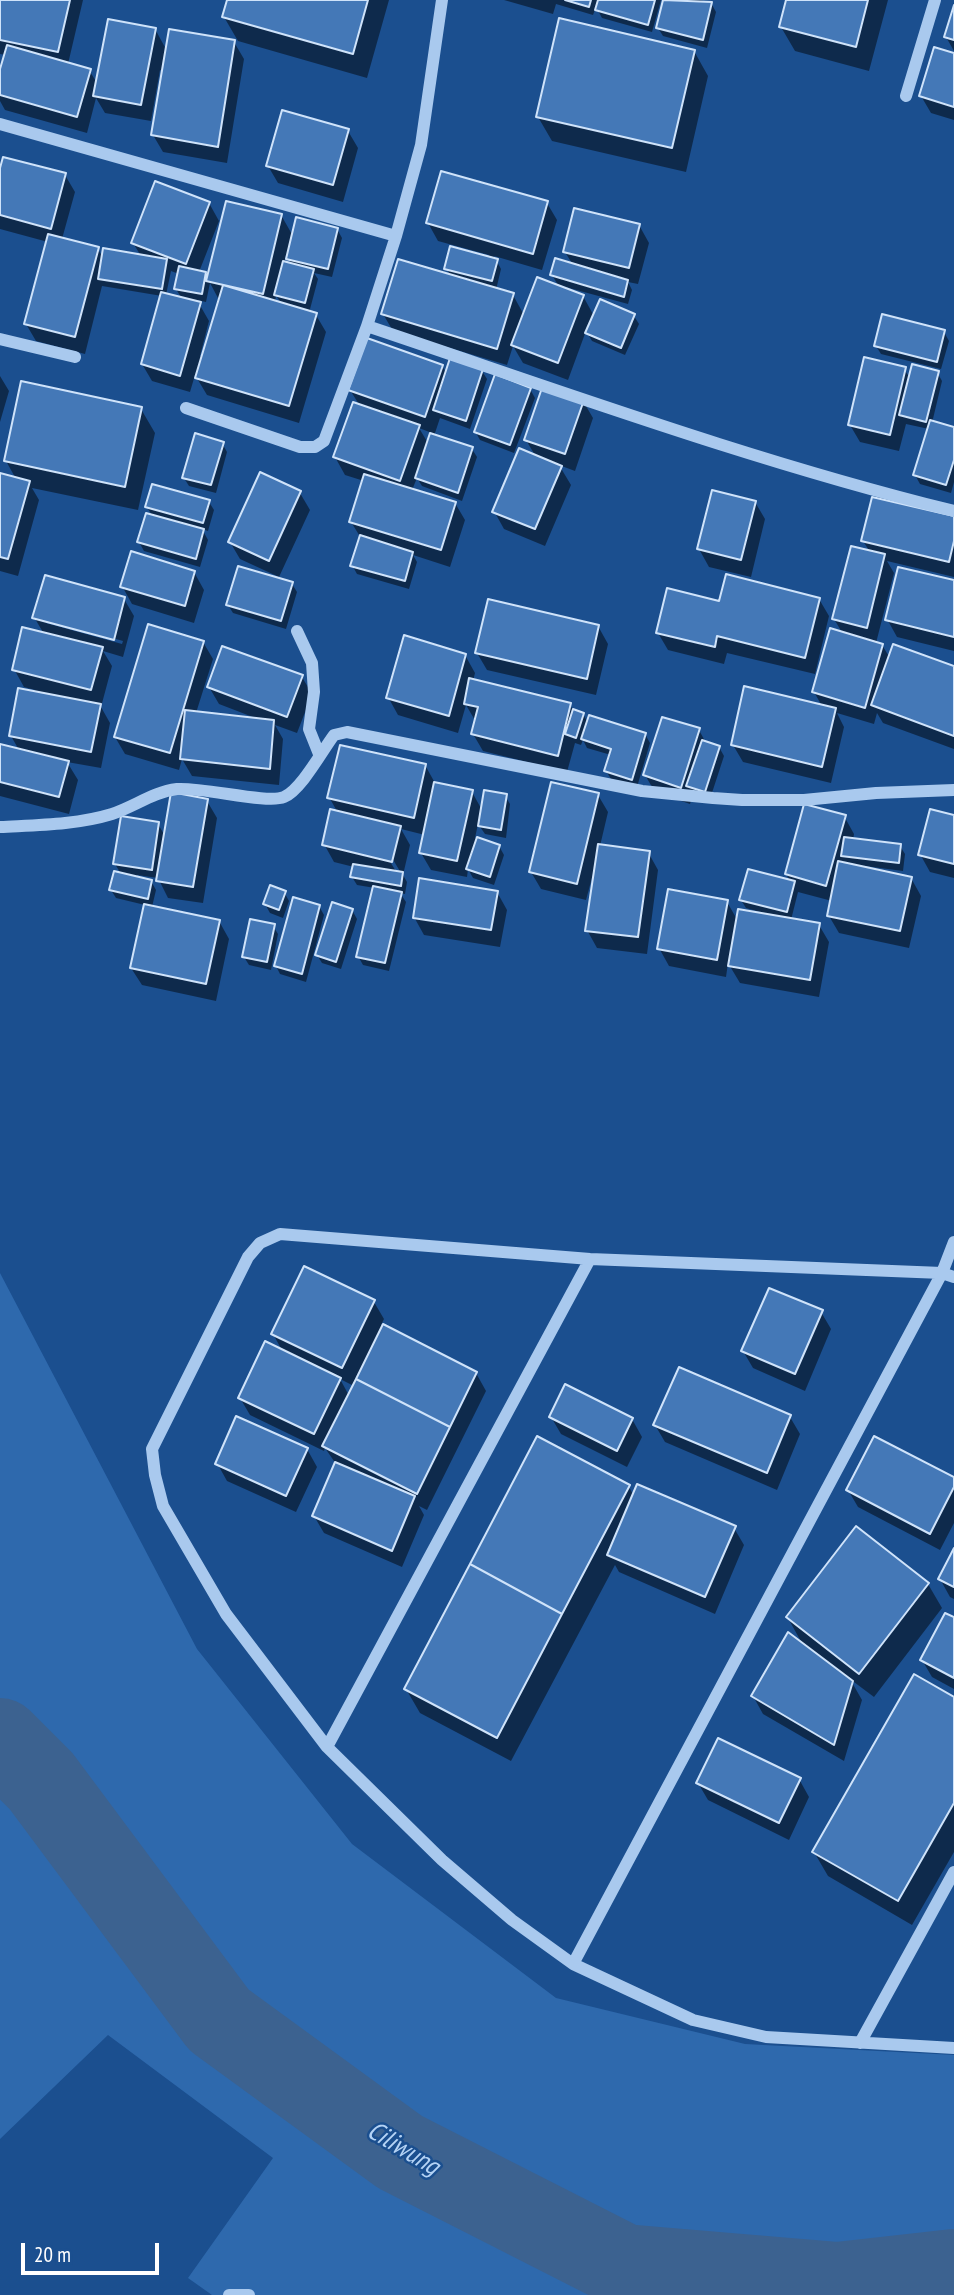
<!DOCTYPE html>
<html>
<head>
<meta charset="utf-8">
<style>
	body { margin:0 }
	#map { position:relative; width:954px; height:2295px; overflow:hidden; background:#1b4f8f; font-family:"PT Sans Narrow",sans-serif }
	canvas { display:block }
	.scale { position:absolute; left:21px; top:2243px; width:138px; height:32px; box-sizing:border-box; border:4px solid #fff; border-top:0; padding-left:9px; font-size:21px; line-height:24px; white-space:nowrap; color:#fff; -webkit-text-stroke:5px #1b4f8f; paint-order:stroke }
</style>
</head>
<body>
<div id="map">
<canvas width="954" height="2295"></canvas>
<div class="scale">20 m</div>
</div>
<script>
const g = document.querySelector('canvas').getContext('2d');
g.lineJoin = 'round';
function paint(path, color) {
  g.fillStyle = color;
  g.fill(path, 'evenodd');
}
function stroke(path, color, width, dash) {
  g.strokeStyle = color;
  g.lineWidth = width;
  g.lineCap = dash ? 'butt' : 'round';
  g.setLineDash(dash || []);
  g.stroke(path);
}
function label(font, color, halo, rows, align = 'center') {
  g.font = font + ' "PT Sans Narrow",sans-serif';
  g.lineWidth = 5;
  g.setLineDash([]);
  g.textBaseline = 'middle';
  g.strokeStyle = halo;
  g.fillStyle = color;
  for (const [text, x, y, turn = 0] of rows) {
    g.save();
    g.translate(x, y);
    g.rotate((+turn || 0) * Math.PI / 180);
    g.textAlign = isNaN(turn) ? turn : align;
    if (halo) g.strokeText(text, 0, 0);
    g.fillText(text, 0, 0);
    g.restore();
  }
}
const green = new Path2D(`
	M0 1273 197 1649 352 1844 556 1998 745 2044 954 2055V2295H212L188 2278 273 2158 108 2035 0 2139Z`);
const shadow = new Path2D(`
	M0 0H83L68 64 89 70 97 83 155 29 167 51 234 42 244 59 227 163 163 152 153 135 164 71 160 70 151 121 105 113 96 98 87 133 5 110 0 101V76L6 55 0 54Z
	M229 0H389L367 78 238 41 224 17Z
	M504 0H661L652 32 602 18 596 7 593 15 556 4 553 14Z
	M665 0H700L711 3 716 12 707 48 663 36 658 28Z
	M788 0H888L869 71 795 51 781 27Z
	M954 11V51L946 37Z
	M694 51 708 76 686 172 552 141 538 117Z
	M954 55V120L931 113 921 96Z
	M348 131 358 148 343 202 278 183 268 166Z
	M0 174 65 175 75 192 62 239 98 249 103 258 141 256 133 243 209 203 219 221 199 272 205 274 208 280 281 215 293 236 337 229 342 238 332 277 314 273 318 279 309 313 316 315 326 332 299 423 207 395 195 375 190 392 152 381 142 364 162 296 102 286 85 354 36 341 26 324 48 242 0 229ZM286 255 292 265 284 263ZM171 271 179 274 176 289 182 299 166 295ZM210 283 218 298H221L203 357 200 356 209 321 197 300 206 302ZM276 295 282 305 275 303Z
	M547 203 557 220 542 270 494 256 501 269 496 290 513 295 524 315 583 296 594 316H634L639 324 625 355 592 341 586 331 568 380 523 363 513 346 507 365 393 331 383 314 451 276 446 268 488 258 489 255 438 241 428 223Z
	M639 225 649 243 638 284 628 282 632 290 628 304 558 285 552 275 573 265 565 252Z
	M944 332 949 341 941 369 881 354 876 346Z
	M442 366 447 374 482 371 487 379 470 429 440 418 434 436 472 449 477 457 462 501 422 486 417 478 412 490 455 503 465 520 450 567 413 555 417 562 409 589 357 574 352 565 361 538 351 522 364 481 345 475 335 457 360 406 350 390ZM419 428 432 433 428 443Z
	M904 369 910 378 937 372 942 381 932 423 954 429V482L951 493 920 484 915 475 929 429 906 424 899 451 860 442 850 425Z
	M0 376 9 391 0 422Z
	M530 389 535 398 514 453 480 440 475 431Z
	M583 401 593 418 575 471 559 465 571 485 545 546 504 529 494 511 536 457 526 440Z
	M141 409 155 433 138 510 32 488 39 500 18 576 0 571V475L16 479 6 461Z
	M222 443 227 452 216 493 189 486 184 478Z
	M300 493 310 510 279 577 240 559 230 542Z
	M209 502 214 510 208 531 202 529 208 540 200 567 144 551 139 542 153 517 147 507Z
	M755 502 765 519 751 577 709 567 699 549Z
	M954 518V577L887 561 894 573 876 643 882 645 890 658 954 668V749L883 723 877 713 874 724 837 713 844 727 831 783 743 762 733 745 822 706 814 692 843 634 834 619 870 552 863 541Z
	M194 572 204 590 194 623 132 604 122 586Z
	M954 582V651L897 637 887 619Z
	M292 584 297 592 286 629 233 613 228 605Z
	M124 599 134 616 123 657 103 651 112 666 101 707 110 723 101 768 67 762 78 780 69 814 0 796V745L19 750 11 736 35 690 24 687 14 669 44 634 34 617ZM46 619 123 641 122 644 46 623Z
	M819 599 829 616 815 674 727 653 724 664 668 650 658 633 720 603Z
	M598 626 608 644 596 695 487 670 477 653Z
	M203 642 213 659 196 713 258 719 219 704 209 687 302 677 312 694 297 733 275 725 283 739 279 785 192 776 182 759 179 770 125 754 115 737Z
	M465 655 475 673 473 681 570 705 574 712 583 714 588 723 645 734 650 743 637 787 611 779 606 771 611 755 587 748 583 740 581 745 575 743 567 772 483 751 473 734 476 722 466 705 458 733 398 715 388 697Z
	M699 730 706 743 719 747 724 756 710 799 693 794 690 804 655 792 645 775Z
	M425 765 435 783 472 792 482 810 505 796 510 804 506 838 485 834 478 824 475 838 499 846 504 855 494 885 473 878 468 869 467 877 431 870 421 853 425 835 401 829 410 845 403 875 407 882 405 894 400 893 406 902 389 971 363 965 358 956 375 888 357 885 352 877 354 867 334 862 324 844 338 813 329 797ZM389 853 401 873H397L386 855Z
	M598 795 608 812 600 846 648 852 658 870 647 954 597 948 587 930 595 875 593 874 586 900 541 889 531 872Z
	M207 801 217 818 203 903 168 898 158 878 137 875V878L151 881 156 890 152 907 219 921 229 939 216 1001 142 985 131 968 145 905 116 898 111 890 121 874 115 864 158 824 165 836Z
	M844 816 854 834 853 840 900 846 905 854 903 871 865 866V869L911 878 921 896 909 948 839 933 829 916 832 901 798 892 791 920 819 925 829 942 819 997 740 983 728 963 726 977 669 966 659 948 727 902 738 921 759 915 760 912 746 908 741 900 791 882 786 874Z
	M954 817V878L930 872 920 854Z
	M284 892 289 901 283 918 270 913 265 904Z
	M497 892 507 910 500 947 424 935 414 917Z
	M319 906 324 915 306 982 280 974 276 966Z
	M352 910 357 919 341 969 322 963 317 955Z
	M273 926 278 934 271 970 249 965 244 957Z
	M305 1268 374 1302 384 1319 381 1325 476 1373 486 1391 427 1510 419 1506 424 1515 402 1567 324 1533 314 1516 336 1464 325 1448 324 1451 250 1415 240 1398 283 1352 273 1334ZM340 1379 354 1386 349 1396 346 1390Z
	M821 1312 831 1329 805 1391 753 1368 743 1351Z
	M551 1417 632 1419 642 1437 627 1467 561 1434Z
	M790 1417 800 1434 777 1490 665 1442 655 1425Z
	M307 1449 317 1467 296 1512 227 1481 217 1463Z
	M954 1479V1523L940 1550 858 1507 848 1490Z
	M629 1487 634 1496 734 1528 744 1545 715 1614 619 1572 615 1565 511 1761 420 1713 406 1689Z
	M954 1551V1599L950 1597 940 1579Z
	M928 1584 942 1608 874 1697 850 1679 862 1700 844 1761 763 1714 753 1696 804 1647 788 1618Z
	M954 1619V1689L932 1677 922 1660Z
	M954 1699V1852L912 1925 828 1876 814 1852Z
	M799 1779 809 1797 789 1840 708 1800 698 1783Z`);
const river = new Path2D(`
	M0 1740 41 1781 219 2020 400 2152 624 2266 838 2284 954 2271`);
const building = new Path2D(`
	M0 0H70L58 52 0 40Z
	M227 0H368L353 54 222 17Z
	M565 0H591L589 7Z
	M598 0H655L648 25 595 10Z
	M663 0 712 2 703 40 656 28Z
	M786 0H868L856 47 779 27Z
	M954 5V40L944 37Z
	M559 18 695 50 672 148 536 117Z
	M108 19 156 28 141 105 93 96Z
	M169 29 235 40 218 147 151 135Z
	M7 45 91 69 77 117 0 95V69Z
	M934 47 954 53V107L919 96Z
	M282 110 349 129 333 185 266 166Z
	M3 157 66 173 51 229 0 215V168Z
	M441 171 548 201 533 254 426 223Z
	M155 181 210 202 186 264 131 243Z
	M226 201 282 214 263 294 206 281Z
	M574 208 640 224 629 268 563 252Z
	M296 217 338 228 328 269 286 259Z
	M48 234 99 247 75 337 24 324Z
	M450 246 498 259 492 281 444 269Z
	M103 248 167 259 162 289 98 279Z
	M555 258 628 280 624 297 550 275Z
	M398 259 514 293 497 349 381 314Z
	M283 261 314 269 305 303 274 295Z
	M179 266 206 272 202 294 174 289Z
	M537 277 584 295 558 363 511 345Z
	M223 285 317 313 289 406 195 378Z
	M161 292 201 302 180 376 141 364Z
	M600 299 635 314 621 348 585 333Z
	M882 314 945 330 937 362 874 346Z
	M367 338 443 365 425 417 348 390Z
	M864 357 906 367 890 435 848 425Z
	M450 358 483 369 466 421 433 410Z
	M912 364 939 371 926 422 899 415Z
	M495 374 531 388 510 445 474 432Z
	M21 381 142 407 125 487 4 461Z
	M543 385 584 400 565 454 524 440Z
	M353 402 420 425 400 481 333 457Z
	M930 420 954 427V460L946 485 913 475Z
	M195 433 224 442 211 485 182 478Z
	M430 433 473 447 458 493 415 478Z
	M519 448 562 466 535 529 492 512Z
	M260 472 301 491 269 561 228 542Z
	M0 473 30 481 8 559 0 557Z
	M364 474 456 502 441 550 349 522Z
	M152 484 210 500 203 523 145 507Z
	M712 490 756 501 741 560 697 549Z
	M872 497 954 516V541L949 562 861 541Z
	M146 513 204 529 196 559 137 542Z
	M360 535 413 552 405 581 350 566Z
	M851 546 885 554 867 628 832 619Z
	M131 551 195 571 185 606 120 587Z
	M238 566 293 582 281 621 226 605Z
	M898 567 954 580V637L885 620Z
	M726 574 820 598 805 658 717 636 715 647 656 633 667 588 719 601Z
	M45 575 125 597 114 640 32 618Z
	M488 599 599 625 587 679 475 653Z
	M148 624 204 641 170 753 114 737Z
	M22 627 103 647 91 690 12 670Z
	M830 628 883 644 865 708 812 692Z
	M404 635 466 654 449 716 386 698Z
	M893 644 954 666V736L871 705Z
	M222 646 303 675 287 717 207 687Z
	M469 678 571 703 558 756 471 734 478 707 464 704Z
	M744 686 836 708 822 767 731 745Z
	M18 688 101 704 91 752 9 736Z
	M573 709 584 713 576 738 565 734Z
	M185 710 274 720 270 769 180 759Z
	M589 715 646 733 632 780 604 771 611 749 581 739Z
	M662 717 700 728 681 788 643 775Z
	M702 740 720 746 705 792 686 786Z
	M0 744 69 761 59 797 0 782Z
	M340 745 426 764 414 818 327 798Z
	M434 782 473 790 457 861 419 853Z
	M551 782 599 793 577 884 529 872Z
	M484 790 507 794 501 830 478 826Z
	M171 792 208 799 193 887 156 881Z
	M804 804 846 815 826 886 785 874Z
	M330 809 401 826 392 862 322 845Z
	M930 809 954 815V864L918 855Z
	M121 816 159 822 152 870 113 864Z
	M477 837 500 845 490 877 466 869Z
	M844 837 901 844 899 863 841 856Z
	M598 844 650 851 638 937 585 931Z
	M838 861 912 877 900 931 827 916Z
	M353 864 403 872 401 886 350 877Z
	M748 869 795 881 787 912 739 900Z
	M114 871 152 880 148 899 109 890Z
	M419 878 498 891 491 930 413 918Z
	M270 885 286 891 279 910 263 904Z
	M373 886 402 892 385 963 356 957Z
	M668 889 728 900 717 960 657 949Z
	M293 897 320 905 302 974 274 966Z
	M332 902 353 909 336 962 315 955Z
	M144 904 220 920 206 984 130 968Z
	M738 909 820 923 810 980 728 966Z
	M250 919 275 924 267 962 242 957Z
	M304 1266 375 1300 342 1368 271 1334Z
	M769 1288 823 1310 795 1374 741 1351Z
	M383 1324 477 1372 450 1427 356 1379Z
	M265 1341 341 1378 314 1434 238 1398Z
	M679 1367 791 1415 767 1473 653 1425Z
	M356 1379 450 1427 417 1494 322 1446Z
	M565 1384 633 1418 617 1451 549 1417Z
	M236 1416 308 1448 286 1496 215 1464Z
	M537 1436 630 1485 562 1614 470 1564Z
	M874 1436 954 1477V1487L930 1534 846 1490Z
	M335 1462 415 1496 392 1551 312 1516Z
	M637 1484 736 1526 705 1597 607 1555Z
	M856 1526 929 1583 859 1674 786 1617Z
	M954 1548V1587L938 1579Z
	M470 1564 562 1614 497 1738 404 1689Z
	M945 1613 954 1617V1678L920 1660Z
	M788 1632 853 1681 834 1745 751 1696Z
	M914 1674 954 1697V1803L898 1901 812 1852Z
	M718 1738 801 1778 779 1823 696 1783Z`);
const minor = new Path2D(`
	M906 96 935 0
	M0 124 396 236
	M367 326C561 391 755 462 954 511
	M0 339 75 357
	M186 408 300 447H315L324 441 367 326 396 236 421 145 442 0
	M297 631 312 663 314 692 309 729 319 754
	M0 827C37 825 76 825 112 814 134 807 153 792 177 789 203 787 267 804 284 797 301 790 322 751 334 735L347 732 642 791 713 798 742 800H804L876 793 954 790
	M954 1277 942 1273 590 1259 280 1234 260 1243 248 1257 152 1449 155 1475 163 1506 226 1614 327 1747 442 1860 512 1920 573 1964 693 2020 766 2037 954 2048
	M327 1747 590 1259
	M573 1964 942 1273 954 1242
	M860 2043 954 1872
	M229 2295H249`);
const waterNames = [
	["Ciliwung",403,2149,31]
];
paint(green, '#2e69ad');
paint(shadow, '#0007');
stroke(river, '#3c6290', 84);
paint(building, '#4478b7');
stroke(building, '#cfe3fa', 2);
stroke(minor, '#a9c9ee', 12);
label('italic 26px', '#b5d3f5', '#1b4f8f', waterNames);
</script>
</body>
</html>
